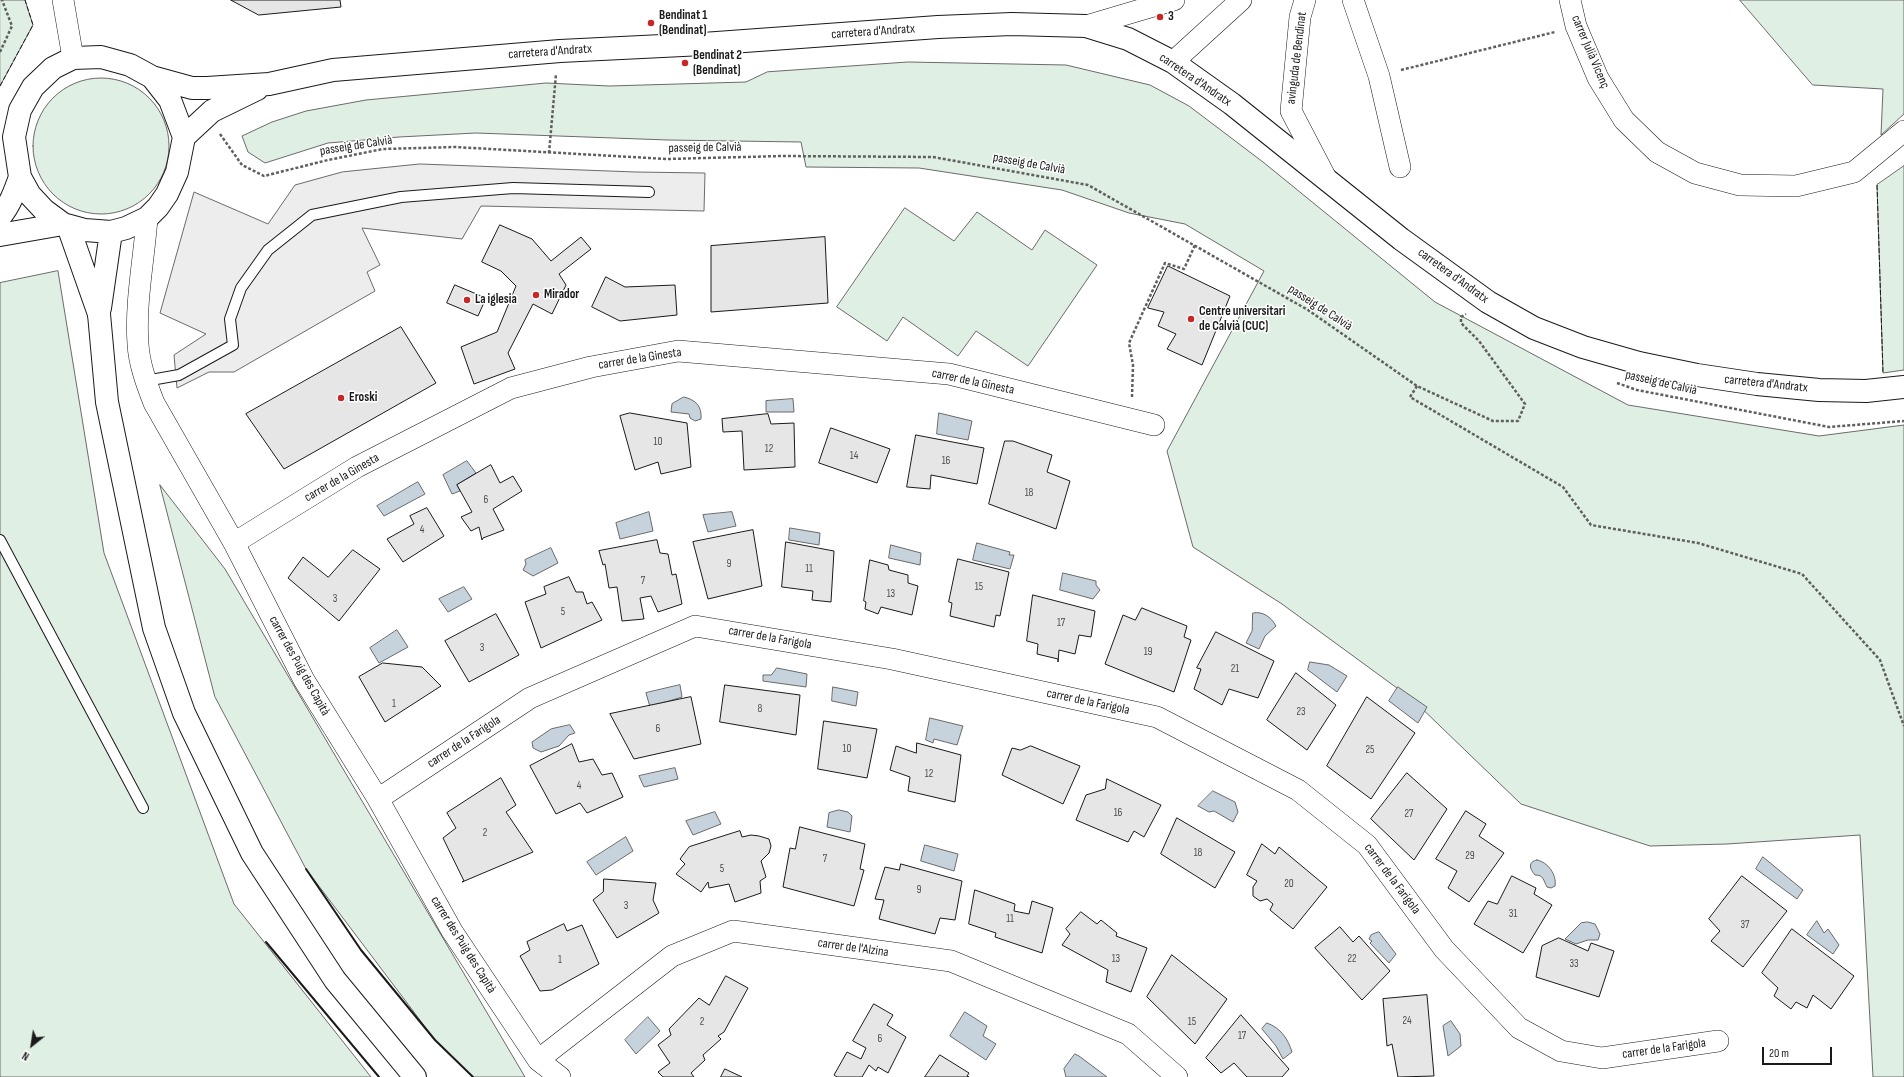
<!DOCTYPE html>
<html>
<head>
<meta charset="utf-8">
<style>
	body { margin:0 }
	#map { position:relative; width:1904px; height:1077px; overflow:hidden; background:#fff; font-family:"Sofia Sans Condensed",sans-serif }
	canvas { display:block }
	.north { position:absolute; left:12px; top:1025px; width:40px; height:40px; -webkit-text-stroke:3px #fff; paint-order:stroke; rotate:210deg; font-size:11px; font-weight:700; line-height:16px; text-align:center; color:#1a1a1a }
	.north::after { content:''; display:block; margin:auto; width:14px; height:18px; background:#1a1a1a; clip-path:polygon(50% 0,100% 100%,50% 72%,0 100%) }
	.scale { position:absolute; left:1762px; top:1047px; width:70px; height:18px; box-sizing:border-box; border:2px solid #1a1a1a; border-top:0; padding-left:5px; font-size:12px; line-height:14px; white-space:nowrap; color:#1a1a1a; -webkit-text-stroke:3px #fff; paint-order:stroke }
</style>
</head>
<body>
<div id="map">
<canvas width="1904" height="1077"></canvas>
<div class="north">N</div>
<div class="scale">20 m</div>
</div>
<script>
const g = document.querySelector('canvas').getContext('2d');
g.lineJoin = 'round';
function paint(path, color) {
  g.fillStyle = color;
  g.fill(path, 'evenodd');
}
function stroke(path, color, width, dash) {
  g.strokeStyle = color;
  g.lineWidth = width;
  g.lineCap = dash ? 'butt' : 'round';
  g.setLineDash(dash || []);
  g.stroke(path);
}
function label(font, color, halo, rows, align = 'center') {
  g.font = font + ' "Sofia Sans Condensed",sans-serif';
  g.lineWidth = 3;
  g.setLineDash([]);
  g.textBaseline = 'middle';
  g.strokeStyle = halo;
  g.fillStyle = color;
  for (const [text, x, y, turn = 0] of rows) {
    g.save();
    g.translate(x, y);
    g.rotate((+turn || 0) * Math.PI / 180);
    g.textAlign = isNaN(turn) ? turn : align;
    if (halo) g.strokeText(text, 0, 0);
    g.fillText(text, 0, 0);
    g.restore();
  }
}
const green = new Path2D(`
	M0 0H25L33 25 0 86Z
	M1740 0H1904V114L1881 135 1883 89 1813 85Z
	M908 62 1066 65 1150 85 1189 106 1263 162 1435 302 1628 405 1819 436 1904 425V1077H1873L1860 835 1727 844 1650 846 1521 804 1412 699 1282 604 1193 547 1167 451 1264 271 1185 224 1129 213 1062 190 919 168 806 167 801 142 668 140 476 133 399 137 328 143 265 163 248 152 242 136 272 122 306 111 366 100 546 83 609 86 746 82 767 72Z
	M33 146a68 68 0 1 1 136 0a68 68 0 1 1-136 0Z
	M1904 166V370L1883 373 1877 185Z
	M905 208 954 241 977 212 1032 250 1045 230 1097 265 1028 366 976 331 958 356 903 317 887 341 837 307Z
	M58 271 104 553 234 904 371 1077H0V283Z
	M160 485 225 569 525 1077H473L435 1040 306 869 215 697Z`);
const parking = new Path2D(`
	M420 164 636 172 705 173 704 211 481 206 462 239 362 228 380 265 367 272 375 291 234 372H209L177 388 174 355 206 334 160 313 194 192 268 224 295 185 342 172Z`);
const water = new Path2D(`
	M684 397C696 400 702 406 701 419L695 421 690 418 689 414 671 412 672 404Z
	M793 399 794 412H766V401Z
	M939 413 972 421 968 440 937 434Z
	M467 461 476 473 457 485 460 491 452 494 443 475Z
	M418 482 425 494 384 516 377 506Z
	M649 512 653 531 620 539 616 523Z
	M732 512 736 526 708 532 703 515Z
	M790 528 820 533 819 545 789 540Z
	M977 543 1010 552 1009 555H1014L1010 569 973 560Z
	M891 545 921 553 920 565 889 558Z
	M551 548 558 563 533 576 523 570 526 564 525 560Z
	M1063 573 1096 581V585L1100 590 1093 599 1060 590Z
	M464 587 472 599 448 612 439 599Z
	M1253 613C1263 611 1271 617 1276 626L1265 636 1259 649 1246 643 1252 631Z
	M397 630 408 647 379 663 370 648Z
	M1310 662 1329 665 1347 676 1337 692 1308 670Z
	M777 668 807 674 806 687 763 681V675H771Z
	M680 685 682 697 650 707 646 693Z
	M833 687 858 692 856 706 832 701Z
	M1398 687 1427 707 1418 723 1389 701Z
	M930 718 963 726 957 745 934 739 933 743 926 740Z
	M570 725 575 733 569 735 559 746 541 752 533 748 532 742 551 729Z
	M675 768 678 779 644 787 639 776Z
	M1213 791 1235 802 1238 812 1233 822 1214 811 1209 812 1198 806Z
	M839 810 848 812 852 816 850 832 827 827 829 813Z
	M715 812 721 824 693 835 686 821Z
	M626 837 633 851 596 875 587 862Z
	M925 845 958 854 954 871 921 861Z
	M1763 857 1803 890 1797 899 1756 869Z
	M1537 860C1548 862 1557 875 1555 886L1551 888 1547 887C1543 880 1544 875 1535 875 1530 869 1527 862 1537 860Z
	M1817 921 1824 933 1828 929 1839 945 1833 954 1807 935Z
	M1588 922 1595 924 1600 934 1598 940H1588L1576 944 1565 939 1581 923Z
	M1379 932 1396 954 1389 963 1370 943 1372 941 1369 939 1371 935Z
	M965 1012 987 1026 983 1036 996 1044 986 1060 950 1036Z
	M648 1017 660 1031 636 1054 625 1040Z
	M1451 1021 1460 1034 1461 1046 1448 1056 1443 1026Z
	M1267 1023C1281 1028 1288 1039 1292 1052L1283 1059 1276 1046 1262 1029Z
	M1075 1054 1079 1056 1107 1077H1066L1064 1069Z`);
const building = new Path2D(`
	M231 0H340L341 7 259 15Z
	M500 225 532 239 551 261 581 237 591 249 559 274 566 285 552 314 533 304 508 353 515 369 474 384 461 347 497 332 516 286 501 271 482 262Z
	M825 237 828 303 711 312V246Z
	M1168 266 1230 296 1202 365 1167 349 1176 334 1158 326 1164 312 1148 308Z
	M606 277 625 287 675 285 677 315 620 321 592 307Z
	M455 285 486 298 478 316 447 303Z
	M401 327 436 383 284 469 246 414Z
	M630 413 687 423 691 467 661 474 658 462 635 470 620 416Z
	M768 414 771 424 794 423 795 467 744 470 742 431 723 432 722 419Z
	M831 428 890 449 877 483 819 463Z
	M916 435 984 448 977 484 931 475 930 489 907 487Z
	M1005 441H1013L1052 455 1047 472 1070 481 1056 529 989 504Z
	M491 465 500 483 513 476 522 491 493 509 504 530 483 538 482 540 479 527 471 531 461 517 472 512 457 485Z
	M427 508 444 536 403 562 387 539 414 524 410 516Z
	M753 530 762 586 708 599 693 542Z
	M657 540 660 553 668 554 672 575 676 574 682 604 658 612 651 596 640 598 644 619 622 621 617 587 609 588 605 564 603 565 599 551Z
	M786 542 834 551 831 602 812 600 813 591 782 587Z
	M353 550 380 569 339 621 288 578 303 557 328 577Z
	M958 559 1009 572 1000 616 996 615 994 627 950 616 952 603 949 602Z
	M870 560 888 565 889 570 908 575V583L918 586 912 615 881 607 878 614 865 609 866 602 864 601Z
	M569 577 576 592H583L587 604 592 602 602 620 541 648 525 602 546 594 544 587Z
	M1033 595 1095 611 1091 637 1079 635 1075 654 1059 650 1058 662V659L1037 654 1038 644 1027 641Z
	M1142 608 1187 626 1184 637 1191 640 1174 692 1105 664 1123 615 1135 620Z
	M496 614 519 655 469 682 445 641Z
	M1216 632 1274 661 1258 698 1229 689 1222 705 1194 689 1201 669 1197 668Z
	M383 663 422 667 441 686 385 722 359 677Z
	M1296 673 1336 705 1307 750 1267 720Z
	M725 685 800 695 796 735 720 722Z
	M691 697 701 744 634 759 610 714Z
	M1367 697 1415 733 1371 799 1327 766Z
	M824 721 877 729 867 778 818 769Z
	M917 743 961 755 955 802 908 791 910 777 890 770 896 746 916 753Z
	M572 744 579 762 593 759 602 775 612 773 623 797 587 813 580 803 556 814 530 766Z
	M1031 746 1080 766 1063 804 1002 775 1012 748 1020 750Z
	M1407 773 1447 809 1414 860 1371 819Z
	M501 778 516 805 506 812 533 852 462 882 464 881 443 838 456 828 447 813Z
	M1107 779 1161 805 1144 837 1134 831 1128 842 1076 820 1086 795 1105 789Z
	M1466 811 1486 824 1479 836 1504 853 1469 902 1448 888 1457 871 1436 859Z
	M1177 818 1235 852 1215 888 1161 854Z
	M800 827 865 844 860 869 864 870 854 906 783 887 790 848 795 849Z
	M740 831 742 837 751 835 759 836 769 839 771 846 769 853 761 861 766 877 760 881 761 893 735 902 729 884 709 888 708 882 701 892 676 874 685 864 680 859 689 847Z
	M1262 844 1275 854 1279 847 1327 887 1293 929 1270 910 1273 904 1267 899 1260 901 1253 896V887L1257 881 1247 875Z
	M901 864 962 881 955 920 940 918 935 934 879 919 884 900 875 899 885 867 899 870Z
	M1512 876 1536 888 1534 894 1552 905 1523 953 1474 924 1488 901 1497 904Z
	M1742 876 1787 911 1743 967 1711 941 1720 931 1709 919Z
	M604 879 656 883 653 900 659 913 617 938 593 900 603 892Z
	M975 890 1015 904 1014 911 1029 914 1032 901 1053 908 1042 953 995 937 996 933 969 924Z
	M1081 912 1097 924 1101 920 1117 933 1116 936 1147 948 1131 992 1106 982 1108 970 1062 945 1070 934 1066 929Z
	M564 924 567 931 582 925 599 964 552 990 540 991 520 956 530 950 527 942Z
	M1340 927 1353 942 1359 936 1390 971 1362 1000 1315 948Z
	M1792 929 1854 976 1831 1009 1813 995 1807 1008 1796 1002 1791 1009 1774 996 1778 988 1762 973Z
	M1559 938 1588 951 1591 943 1614 951 1599 997 1536 977 1542 946Z
	M1172 955 1227 999 1195 1044 1147 997Z
	M726 976 748 988 724 1032 718 1036 721 1039 703 1055 705 1060 691 1073 694 1077H663L658 1072 670 1063 658 1045 671 1035 669 1029 699 998 709 1005Z
	M1427 995 1434 1076 1398 1077 1392 1044 1387 1046 1383 999Z
	M874 1004 893 1015 887 1025 906 1037 888 1073 878 1067 876 1071 869 1065 862 1077H837L834 1075 847 1052 861 1059 866 1048 853 1041Z
	M1241 1015 1289 1069 1282 1077H1247L1234 1063 1221 1073 1206 1058Z
	M940 1055 969 1073 967 1076 969 1077H925Z
	M725 1069 742 1077H721Z`);
const path = new Path2D(`
	M0 52 12 26 2 0
	M1401 70 1555 32
	M220 134 242 165 264 176 328 160 383 149 455 147 667 159 782 156 933 157 1088 185 1308 310 1417 386 1493 421H1518L1525 404 1479 341 1461 323V317L1466 314
	M549 153 556 74
	M1617 383 1637 390 1829 427 1904 421
	M1417 386 1410 397 1563 487 1591 525 1698 543 1802 574 1880 660 1904 726
	M1132 397 1133 365 1129 343 1165 263 1184 269 1195 245`);
const lane = new Path2D(`
	M145 381 179 375 233 345 230 319 241 288 268 250 312 215 401 197 513 188 649 192
	M0 540 143 808`);
const street = new Path2D(`
	M63 0 73 58
	M1305 0 1300 17 1291 111 1327 180
	M1353 0 1379 76 1400 167
	M1570 0 1576 26 1598 78 1624 120 1657 152 1695 173 1740 185 1796 186 1854 172 1904 131
	M1086 26 1174 0
	M1173 62 1241 0
	M147 218C144 260 135 302 138 344 139 364 147 385 154 403L234 543 304 680 378 799 452 931 538 1060 560 1077
	M234 543 357 467 511 388 591 367 678 351 949 374 1154 425
	M378 799 530 698 695 626 892 659 1157 717 1298 790 1367 845 1444 949 1519 1028 1561 1051 1602 1058 1718 1041
	M538 1060 672 956 733 931 951 961 1128 1034 1177 1077`);
const primary = new Path2D(`
	M101 57 130 65 152 77 170 100 184 137 177 172 167 194 158 207 147 218 126 228 111 232 85 230 63 224 44 210 30 195 20 177 14 137 20 110 33 87 53 68 73 58Z
	M152 77 192 88H207L269 84 333 70 560 51 703 44 938 27 1012 24 1086 26 1128 39 1173 62 1232 104 1401 239 1488 302 1534 328 1583 347 1639 363 1697 375 1757 384 1819 390 1866 391 1904 387
	M184 137 212 111 257 89
	M0 217C10 205 15 191 20 177
	M68 226 99 314
	M0 235 63 224
	M100 308 111 232`);
const highway = new Path2D(`
	M99 314 107 402 154 628 184 713 252 853 335 980 415 1077`);
const fence = new Path2D(`
	M0 86 33 25 25 0
	M1877 185 1883 373`);
const wall = new Path2D(`
	M306 869 361 950 435 1040 473 1077
	M266 942 379 1077`);
const markers = [
	[1160,17,4,"#c62828"],
	[651,23,4,"#c62828"],
	[685,63,4,"#c62828"],
	[536,295,4,"#c62828"],
	[467,300,4,"#c62828"],
	[1191,319,4,"#c62828"],
	[341,398,4,"#c62828"]
];
const numberNames = [
	["10",658,442],
	["12",769,449],
	["14",854,456],
	["16",946,461],
	["18",1029,493],
	["6",486,500],
	["4",422,530],
	["9",729,564],
	["11",809,569],
	["7",643,581],
	["15",979,587],
	["13",891,594],
	["3",335,599],
	["5",563,612],
	["17",1061,623],
	["3",482,648],
	["19",1148,652],
	["21",1235,669],
	["1",394,704],
	["8",760,709],
	["23",1301,712],
	["6",658,729],
	["10",847,749],
	["25",1370,750],
	["12",929,774],
	["4",579,786],
	["16",1118,813],
	["27",1409,814],
	["2",485,833],
	["18",1198,853],
	["29",1470,856],
	["7",825,859],
	["5",722,869],
	["20",1289,884],
	["9",919,890],
	["3",626,906],
	["31",1513,914],
	["11",1010,919],
	["37",1745,925],
	["13",1116,959],
	["22",1352,959],
	["1",560,960],
	["33",1574,964],
	["24",1407,1021],
	["2",702,1022],
	["15",1192,1022],
	["17",1242,1036],
	["6",880,1039]
];
const poiNames = [
	["Bendinat 1",659,16],
	["(Bendinat)",659,31],
	["3",1168,17],
	["Bendinat 2",693,56],
	["(Bendinat)",693,71],
	["Mirador",544,295],
	["La iglesia",475,300],
	["Centre universitari",1199,312],
	["de Calvià (CUC)",1199,327],
	["Eroski",349,398]
];
const streetNames = [
	["carretera d'Andratx",873,32,-4],
	["carretera d'Andratx",550,52,-4],
	["carrer Julià Vicenç",1590,52,67],
	["avinguda de Bendinat",1297,58,-83],
	["carretera d'Andratx",1195,80,34],
	["passeig de Calvià",356,146,-9],
	["passeig de Calvià",705,148,-1],
	["passeig de Calvià",1029,164,10],
	["carretera d'Andratx",1453,276,36],
	["passeig de Calvià",1320,308,33],
	["carrer de la Ginesta",640,359,-9],
	["carrer de la Ginesta",973,382,12],
	["passeig de Calvià",1661,383,13],
	["carretera d'Andratx",1766,384,6],
	["carrer de la Ginesta",342,478,-30],
	["carrer de la Farigola",770,638,10],
	["carrer des Puig des Capità",299,666,61],
	["carrer de la Farigola",1088,702,12],
	["carrer de la Farigola",464,742,-33],
	["carrer de la Farigola",1392,879,53],
	["carrer des Puig des Capità",463,945,58],
	["carrer de l'Alzina",853,948,8],
	["carrer de la Farigola",1664,1049,-8]
];
paint(green, '#e0efe3');
stroke(green, '#6a6a6a', 1);
paint(parking, '#ededed');
stroke(parking, '#6a6a6a', 1);
paint(water, '#c6d2dc');
stroke(water, '#6a6a6a', 1);
paint(building, '#e6e6e6');
stroke(building, '#1a1a1a', 1);
stroke(lane, '#1a1a1a', 12);
stroke(street, '#1a1a1a', 22);
stroke(primary, '#1a1a1a', 24);
stroke(highway, '#1a1a1a', 24);
stroke(path, '#5f5f5f', 2.5, [3, 2]);
stroke(lane, '#fff', 10);
stroke(street, '#fff', 21);
stroke(primary, '#fff', 22);
stroke(highway, '#fff', 22);
stroke(fence, '#1a1a1a', 1, [5, 2]);
stroke(wall, '#1a1a1a', 2);
for (const [x, y, r, color] of markers) {
  const dot = new Path2D();
  dot.arc(x, y, r, 0, 2 * Math.PI);
  g.fillStyle = color;
  g.fill(dot);
  stroke(dot, '#fff', 1.5);
}
label('11px', '#4d4d4d', null, numberNames);
label('bold 13px', '#1a1a1a', '#fff', poiNames, 'left');
label('13px', '#1a1a1a', '#fff', streetNames);
</script>
</body>
</html>
